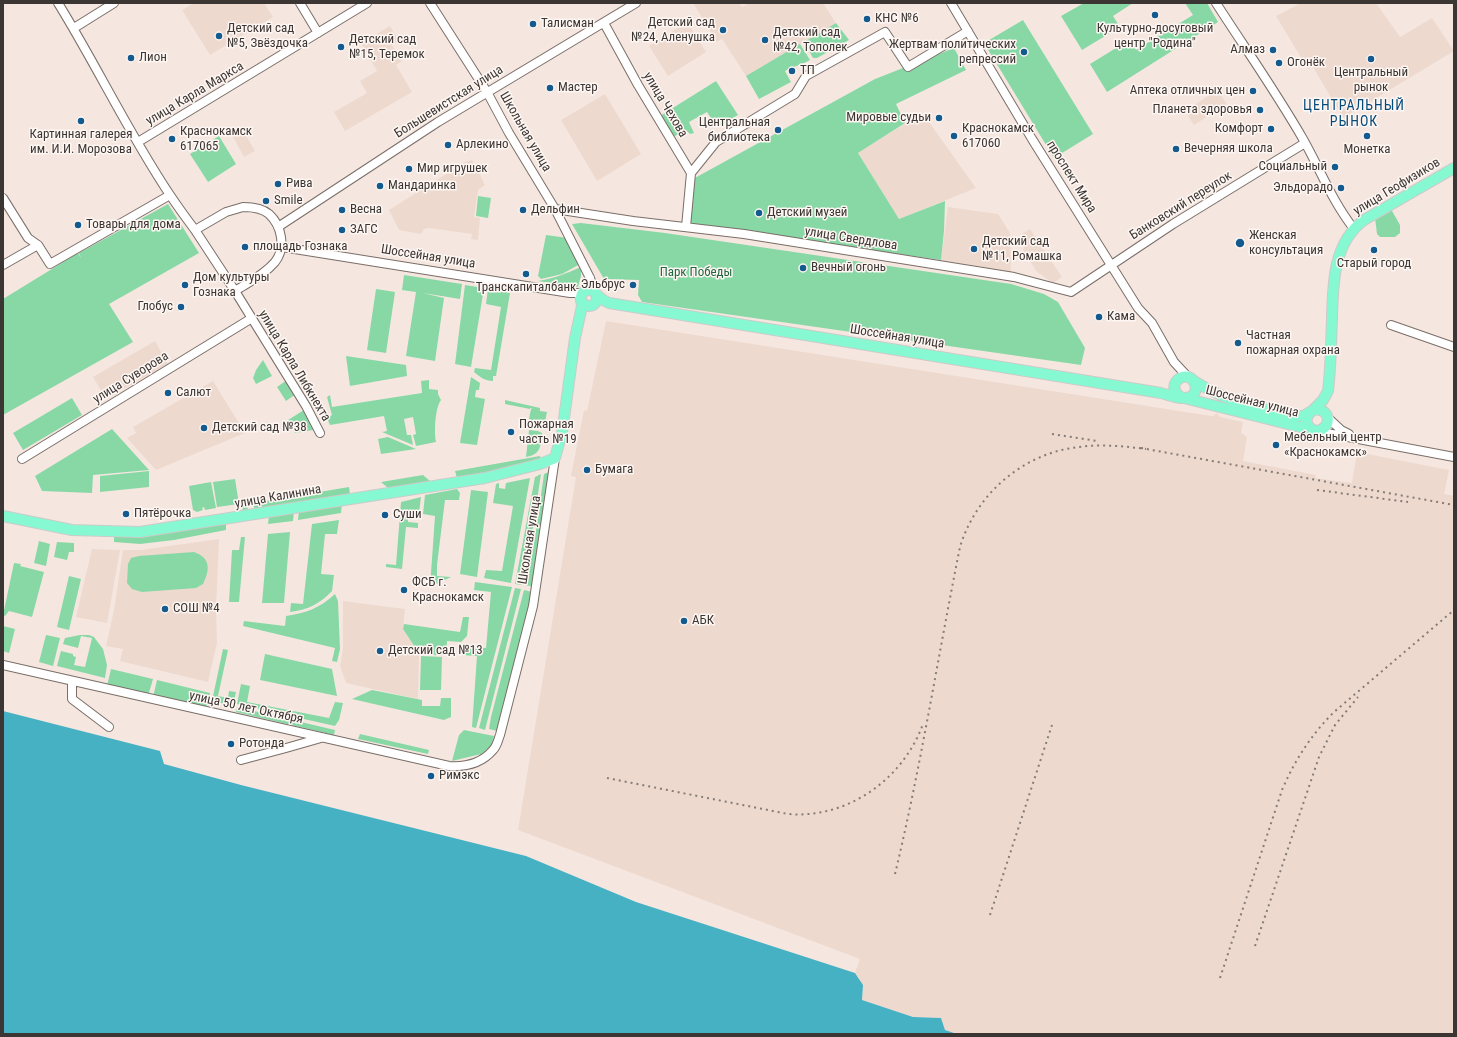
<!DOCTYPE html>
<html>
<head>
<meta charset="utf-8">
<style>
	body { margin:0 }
	#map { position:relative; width:1457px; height:1037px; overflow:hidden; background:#f5e7e0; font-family:"Roboto Condensed",sans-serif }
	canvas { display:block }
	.frame { position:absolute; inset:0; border:4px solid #3b3633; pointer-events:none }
</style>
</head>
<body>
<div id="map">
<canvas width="1457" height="1037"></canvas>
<div class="frame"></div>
</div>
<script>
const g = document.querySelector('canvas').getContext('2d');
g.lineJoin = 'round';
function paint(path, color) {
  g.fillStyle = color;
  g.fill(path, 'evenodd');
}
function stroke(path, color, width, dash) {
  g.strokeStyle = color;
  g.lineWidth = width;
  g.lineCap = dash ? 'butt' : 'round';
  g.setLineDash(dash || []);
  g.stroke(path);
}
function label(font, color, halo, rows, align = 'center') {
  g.font = font + ' "Roboto Condensed",sans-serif';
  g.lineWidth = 3;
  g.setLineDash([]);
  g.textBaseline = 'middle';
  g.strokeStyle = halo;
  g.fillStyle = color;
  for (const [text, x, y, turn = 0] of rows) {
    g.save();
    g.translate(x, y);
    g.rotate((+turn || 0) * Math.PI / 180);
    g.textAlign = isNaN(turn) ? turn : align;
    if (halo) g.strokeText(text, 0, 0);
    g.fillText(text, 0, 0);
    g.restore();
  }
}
const built = new Path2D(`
	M194 3H264L273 17 210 55 182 10Z
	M693 3H739L742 7 749 3H823L836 23 746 76 722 39 717 42Z
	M1301 3H1376L1400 37 1432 18 1454 51 1343 118 1313 67 1308 69 1276 16Z
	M687 22 706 52 668 76 649 46Z
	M390 26 399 41 392 45 402 61 396 65 412 92 345 131 334 112 367 93 360 81 377 71 361 43Z
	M1217 90 1227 104 1194 125 1185 111Z
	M605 94 641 154 597 181 561 120Z
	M924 115 976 188 899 219 858 153 917 116 920 118Z
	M242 129 255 151 244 157 232 135Z
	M472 160 478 171 485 185 478 190 474 217 480 218 478 240 471 239 472 234 429 228 424 229 421 234 399 230 389 210 465 162Z
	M948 207 998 214 1010 233 1011 272 941 260Z
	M1030 229 1062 277 1053 283 1036 271 1023 249 1024 248 1022 234Z
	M606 321 1211 416H1213L1217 413 1220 417 1243 422 1241 433 1247 437 1243 461 1316 475 1315 478 1352 483 1357 452 1449 470 1444 494 1454 496V1034H1018L1014 1033 1013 1034H957L945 1030 941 1018 913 1017 862 1000 863 991 859 978 855 973 860 959 518 830 576 477 571 476 584 410 587 411Z
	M155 341 168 364 106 399 93 377Z
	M213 381 245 433 156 470 127 438 136 433 133 427Z
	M219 539 216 608 217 643 208 682 120 661 123 649 106 646 114 610 123 550H141Z
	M92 549 120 550 107 623 76 617Z
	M343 601 405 609 403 629 419 653 418 699 346 683 340 666 343 649Z`);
const green = new Path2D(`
	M1084 3H1133L1113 16 1120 27 1082 50 1061 16Z
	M1185 3H1207L1218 22 1107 92 1090 64 1129 40 1136 50 1193 15Z
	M1023 20 1093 134 1054 158 984 43Z
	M836 23 849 40 817 58H813L804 42Z
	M800 44 810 60C801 65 794 66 785 71L791 82 759 99 746 76Z
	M954 48 966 70 896 104 905 123 858 153 899 219 945 201 944 231 941 260 688 224 693 179 875 79Z
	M716 81 738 115 717 127 707 112 689 122 694 133 690 134 686 130 673 137 660 116Z
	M219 136 236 164 208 182 190 154Z
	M478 196 491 198 488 218 476 216Z
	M168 204 199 253 109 304 133 342 3 415V299L78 253 81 258 79 253Z
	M1391 209 1400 225V233L1395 237H1380L1377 234 1375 218Z
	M581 223 665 233 1011 284 1044 294 1058 302 1085 348 1081 365 642 302 638 295 639 280 604 279 572 224Z
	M546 235 568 238 580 264 562 274 541 279 538 276Z
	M581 267V276L578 287 538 281C553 279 567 273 581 267Z
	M404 275 462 284 460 299 423 293 444 298 435 361 406 356 416 292 402 290Z
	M465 285 484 288 471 367 455 364Z
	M376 289 395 292 386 353 367 350Z
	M488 289 510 293 496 376H493V381C485 381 480 377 474 372L475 368 491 370 501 307 486 304Z
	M346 356 406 365 407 376 350 386Z
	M263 360 272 376 256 384 253 378 256 370Z
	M471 377 480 383 479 390H476L475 397 485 399 477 445 460 443Z
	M287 380 296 394 286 401 277 387Z
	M429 380V389L438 390V394L441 400C435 408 434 432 436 442L416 446 413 435 416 434 413 417 404 419 407 435H411L413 445 382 432 387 431 384 416 330 425 327 418 332 415 327 397 330 395 332 407 422 393 421 381Z
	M72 398 82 415 23 450 13 433Z
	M505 400 540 408V411L547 412 545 422 539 423 529 419 531 409H533L530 408V409L505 404Z
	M304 410 313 430 295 433 288 420Z
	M112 429 149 470 93 475 92 493 42 491 35 476Z
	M529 430 538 431 542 433C543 437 542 439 541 443 539 452 536 455 526 457Z
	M388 437 416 449 381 454 378 439Z
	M540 456 541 459 500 472 457 478 455 471Z
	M149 471V487L100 492V476Z
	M549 472 551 473 534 587 525 585 536 530 544 474Z
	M541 474 532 533 522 585 515 584 535 477Z
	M423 475 430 481 388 488 381 482Z
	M530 478 511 583 484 578 486 570 502 571 513 506 493 503 496 484 499 483V488L505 489 506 483Z
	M235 479 239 504 217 507 213 482Z
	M211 482 216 508 205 510 204 507 202 508 203 510 197 512 193 510 189 486Z
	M349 487 350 494 256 510 252 504 246 505 249 511 243 512 242 505Z
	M457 489 460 493 459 500H445L437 565V576L451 577 430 587 435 516 423 514 425 495Z
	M471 490 488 492 477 577 460 574Z
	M421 497 419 513 408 512V522L418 523V528L406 527 402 569 386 567V564L396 565 401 502Z
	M342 503 341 513 298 520 299 510Z
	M294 511 293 521 268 524 269 515Z
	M339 520 337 534H325L321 574 334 575 332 591C320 604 307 610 290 612L291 603 303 604 312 524Z
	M226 522V530L174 540 140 544 114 542V534Z
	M290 532 284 603H262L268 534Z
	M241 537H245L239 602H229L232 550H239Z
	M39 541 50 544 46 566 34 563Z
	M57 542 74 543V552H69L67 560 54 557Z
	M194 552C211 558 210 570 203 584L196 588 142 592 132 589 127 583 128 564 131 558 139 556Z
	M14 563 21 564 20 566 44 572 32 617 9 611 5 616 3 615Z
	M69 576 81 579 69 630 57 627Z
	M475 582 512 587 476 728 472 727 477 656 462 655V650L472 647 486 648 491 592 474 590Z
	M515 588 521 589 485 730 479 728Z
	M524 590 532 592 529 606 497 731 489 729 491 717Z
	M335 594 338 601 340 649 337 662 332 661 335 648 243 626 244 621 285 626 286 616C306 613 320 608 335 594Z
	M463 617H469L467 636 461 642 447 641 446 655H422L419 653 403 629 404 624 460 632Z
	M3 626 15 629 9 653 3 651Z
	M46 635 60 638 53 666 39 662Z
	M80 635H89L94 637 103 649 107 665 105 678 57 666 61 651 73 654V656L76 657 74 665 85 667 92 638 81 636 78 648 63 644 65 638Z
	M223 649 228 650 218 696 228 698 229 691 236 692 233 706 212 701Z
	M265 654 332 669 337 696 260 680Z
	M421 656 442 657 441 690H420Z
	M111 669 153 679 148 696 107 686Z
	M157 680 210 693 206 709 153 697Z
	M241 684 250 686 247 702 329 718 335 702 343 703 339 720 335 726 237 704Z
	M372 690 422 700V706H440L441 698H451V717L444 720 352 699Z
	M237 707 335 730 334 735 236 712Z
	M464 730 494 736 491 746 481 754 452 761 459 735Z
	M360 734 429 750 428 754 358 739Z`);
const water = new Path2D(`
	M3 711 160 751 164 764 241 785 526 856 636 902 855 973 863 985 862 1000 913 1017 941 1018 945 1030 957 1034H3Z`);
const minor = new Path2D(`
	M58 3C97 66 129 134 170 195 178 207 186 218 195 230
	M300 3 318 33
	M430 3 487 92 509 133 555 209 590 278 595 293
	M951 3 1032 139 1138 308 1152 323 1174 362 1188 377
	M1216 3C1245 48 1276 92 1303 139 1320 169 1332 201 1354 229
	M604 23 638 85 691 173 686 227
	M74 28 114 3
	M138 142 367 3
	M691 173 716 142 795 94 806 76 885 32 908 67 968 31
	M3 198 28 238 38 245 50 264 170 195
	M243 207C251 207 262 208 269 214 282 226 286 248 275 262 264 275 249 282 235 291L195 230 226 212Z
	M555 209 633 221 744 234 1014 277 1071 292 1173 224 1305 143
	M278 227 438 122 636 3
	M282 247 570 293H583L588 285 590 278
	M3 265 38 245
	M235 291 306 406 320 433
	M1391 325 1454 347
	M1327 417 1341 430 1349 434
	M1316 431 1454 457
	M22 459 252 318
	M3 665 449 766C465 767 482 763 493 750 497 746 498 740 500 735L533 606 555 458
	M72 681V699L109 727
	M241 760 286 748 321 738`);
const major = new Path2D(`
	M581 298a8 8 0 1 1 16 0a8 8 0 1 1-16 0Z
	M595 293 603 300 609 303 1161 393C1170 395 1190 404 1195 392 1196 389 1196 385 1194 382 1186 367 1163 386 1181 397
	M1194 381C1228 402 1258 409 1297 416H1304L1310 412
	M1184 398 1316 431C1334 429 1330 406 1313 410 1305 416 1304 425 1313 430
	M1313 410 1323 400 1328 391C1331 367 1331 342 1332 318 1333 283 1333 243 1364 220L1454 168
	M3 516 72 530 140 532 485 478 540 464 555 458 562 433 575 338 582 306 581 300`);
const rail = new Path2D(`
	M1052 434 1097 441
	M1141 448 1454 505
	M1317 490 1408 502
	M607 778 788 814C848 819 903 779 923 724
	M895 874C921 766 938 656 960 547 976 494 1023 453 1079 447 1101 444 1123 446 1146 449
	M990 915 1052 725
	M1255 946 1319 757 1335 725 1358 697
	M1220 978 1282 790C1295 760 1311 735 1334 712L1454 610`);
const markers = [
	[1155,15,4,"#135b8f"],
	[867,19,4,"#135b8f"],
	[533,24,4,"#135b8f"],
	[723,30,4,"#135b8f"],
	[219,36,4,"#135b8f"],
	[765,40,4,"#135b8f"],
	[341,47,4,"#135b8f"],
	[1273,50,4,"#135b8f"],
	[1024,52,4,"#135b8f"],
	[131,58,4,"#135b8f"],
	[1371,59,4,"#135b8f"],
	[1279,63,4,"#135b8f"],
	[792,71,4,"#135b8f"],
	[550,88,4,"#135b8f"],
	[1253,91,4,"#135b8f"],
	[1260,110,4,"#135b8f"],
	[939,118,4,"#135b8f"],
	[81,121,4,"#135b8f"],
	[1271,129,4,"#135b8f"],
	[778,130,4,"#135b8f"],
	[954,136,4,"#135b8f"],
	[1367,136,4,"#135b8f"],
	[172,139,4,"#135b8f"],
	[448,145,4,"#135b8f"],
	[1176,149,4,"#135b8f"],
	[1335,167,4,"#135b8f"],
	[409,169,4,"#135b8f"],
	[278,184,4,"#135b8f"],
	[380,186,4,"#135b8f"],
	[1341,188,4,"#135b8f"],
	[266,201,4,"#135b8f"],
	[342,210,4,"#135b8f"],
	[523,210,4,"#135b8f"],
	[759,213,4,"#135b8f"],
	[78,225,4,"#135b8f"],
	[342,230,4,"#135b8f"],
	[1240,243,5,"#135b8f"],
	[245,247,4,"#135b8f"],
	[974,249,4,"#135b8f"],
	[1374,250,4,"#135b8f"],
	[803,268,4,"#135b8f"],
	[526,274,4,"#135b8f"],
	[185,285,4,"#135b8f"],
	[633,285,4,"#135b8f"],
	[181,307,4,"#135b8f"],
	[1099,317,4,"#135b8f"],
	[1238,343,4,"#135b8f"],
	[168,393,4,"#135b8f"],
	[204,428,4,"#135b8f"],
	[511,432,4,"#135b8f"],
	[1276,445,4,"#135b8f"],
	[587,470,4,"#135b8f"],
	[126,514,4,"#135b8f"],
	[385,515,4,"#135b8f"],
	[404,590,4,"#135b8f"],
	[165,609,4,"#135b8f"],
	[684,621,4,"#135b8f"],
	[380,651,4,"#135b8f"],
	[231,744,4,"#135b8f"],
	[431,776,4,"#135b8f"]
];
const poiNames = [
	["КНС №6",875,19],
	["Детский сад",715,23,"right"],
	["№24, Аленушка",715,38,"right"],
	["Талисман",541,24],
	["Детский сад",227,29],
	["№5, Звёздочка",227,44],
	["Культурно-досуговый",1155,29,"center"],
	["центр \"Родина\"",1155,44,"center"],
	["Детский сад",773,33],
	["№42, Тополек",773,48],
	["Детский сад",349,40],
	["№15, Теремок",349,55],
	["Жертвам политических",1016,45,"right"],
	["репрессий",1016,60,"right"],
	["Алмаз",1265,50,"right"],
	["Лион",139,58],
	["Огонёк",1287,63],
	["ТП",800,71],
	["Центральный",1371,73,"center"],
	["рынок",1371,88,"center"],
	["Мастер",558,88],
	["Аптека отличных цен",1245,91,"right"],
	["Планета здоровья",1252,110,"right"],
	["Мировые судьи",931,118,"right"],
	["Центральная",770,123,"right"],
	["библиотека",770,138,"right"],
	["Краснокамск",962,129],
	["617060",962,144],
	["Комфорт",1263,129,"right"],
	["Краснокамск",180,132],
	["617065",180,147],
	["Картинная галерея",81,135,"center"],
	["им. И.И. Морозова",81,150,"center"],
	["Арлекино",456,145],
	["Вечерняя школа",1184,149],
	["Монетка",1367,150,"center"],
	["Социальный",1327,167,"right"],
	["Мир игрушек",417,169],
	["Рива",286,184],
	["Мандаринка",388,186],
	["Эльдорадо",1333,188,"right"],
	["Smile",274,201],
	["Весна",350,210],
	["Дельфин",531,210],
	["Детский музей",767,213],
	["Товары для дома",86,225],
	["ЗАГС",350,230],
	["Женская",1249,236],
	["консультация",1249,251],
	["Детский сад",982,242],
	["№11, Ромашка",982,257],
	["площадь Гознака",253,247],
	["Старый город",1374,264,"center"],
	["Вечный огонь",811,268],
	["Дом культуры",193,278],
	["Гознака",193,293],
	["Эльбрус",625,285,"right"],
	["Транскапиталбанк",526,288,"center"],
	["Глобус",173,307,"right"],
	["Кама",1107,317],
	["Частная",1246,336],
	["пожарная охрана",1246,351],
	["Салют",176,393],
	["Пожарная",519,425],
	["часть №19",519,440],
	["Детский сад №38",212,428],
	["Мебельный центр",1284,438],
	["«Краснокамск»",1284,453],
	["Бумага",595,470],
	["Пятёрочка",134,514],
	["Суши",393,515],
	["ФСБ г.",412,583],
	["Краснокамск",412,598],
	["СОШ №4",173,609],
	["АБК",692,621],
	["Детский сад №13",388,651],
	["Ротонда",239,744],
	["Римэкс",439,776]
];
const streetNames = [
	["улица Карла Маркса",195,94,-31],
	["Большевистская улица",449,102,-32],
	["улица Чехова",665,105,59],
	["Школьная улица",525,132,60],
	["проспект Мира",1071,177,58],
	["улица Геофизиков",1397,187,-31],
	["Банковский переулок",1181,206,-32],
	["улица Свердлова",851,239,9],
	["Шоссейная улица",428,257,9],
	["Шоссейная улица",897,337,9],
	["улица Карла Либкнехта",294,366,59],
	["улица Суворова",131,378,-32],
	["Шоссейная улица",1252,402,14],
	["улица Калинина",278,497,-10],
	["Школьная улица",530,540,-81],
	["улица 50 лет Октября",246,708,12]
];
const parkNames = [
	["Парк Победы",696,273]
];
const neighbourhoodNames = [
	["ЦЕНТРАЛЬНЫЙ",1354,106],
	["РЫНОК",1354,122]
];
paint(built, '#edd9ce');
paint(green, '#88d8a6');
paint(water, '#47b1c4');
stroke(minor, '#7a6e68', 10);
stroke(major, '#cccbca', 12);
stroke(minor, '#fff', 8);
stroke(major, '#87f9d2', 10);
stroke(rail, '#857c78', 2, [2, 4]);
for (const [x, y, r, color] of markers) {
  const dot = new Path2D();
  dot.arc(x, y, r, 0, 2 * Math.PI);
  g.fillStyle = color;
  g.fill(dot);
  stroke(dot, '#fef6f2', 1.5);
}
label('13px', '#3b3633', '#fef6f2', poiNames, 'left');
label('13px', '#3b3633', '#fef6f2', streetNames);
label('13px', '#216741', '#fef6f2', parkNames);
g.letterSpacing = '1px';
label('14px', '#054a79', '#fef6f2', neighbourhoodNames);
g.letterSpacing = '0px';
</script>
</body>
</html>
